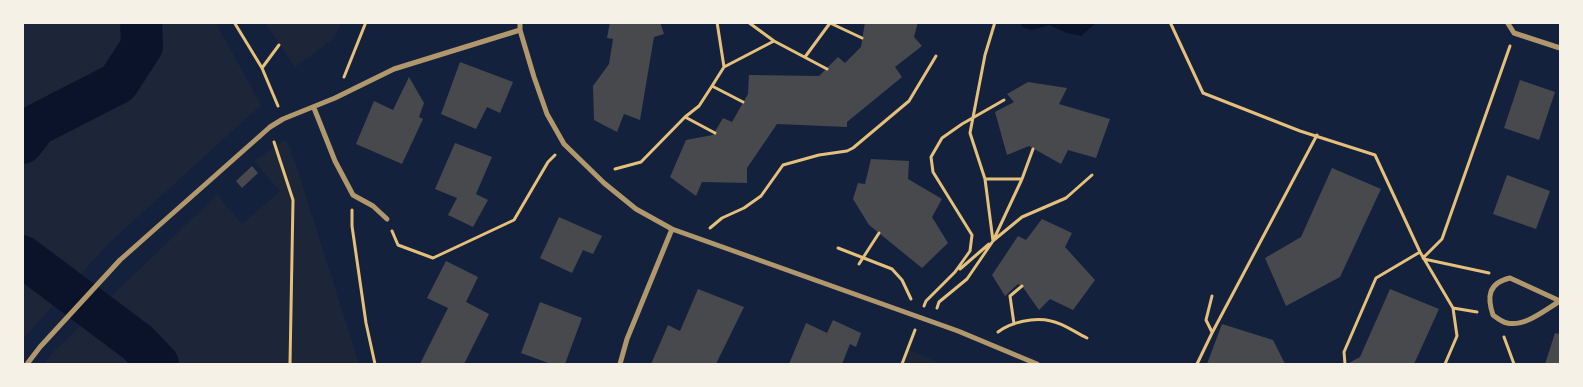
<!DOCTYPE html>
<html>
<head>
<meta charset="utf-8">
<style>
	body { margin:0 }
	#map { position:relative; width:1583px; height:387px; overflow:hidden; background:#14213d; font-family:Overpass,sans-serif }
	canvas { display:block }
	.frame { position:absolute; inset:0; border:24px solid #f6f1e7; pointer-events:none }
</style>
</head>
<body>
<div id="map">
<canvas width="1583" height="387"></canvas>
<div class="frame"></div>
</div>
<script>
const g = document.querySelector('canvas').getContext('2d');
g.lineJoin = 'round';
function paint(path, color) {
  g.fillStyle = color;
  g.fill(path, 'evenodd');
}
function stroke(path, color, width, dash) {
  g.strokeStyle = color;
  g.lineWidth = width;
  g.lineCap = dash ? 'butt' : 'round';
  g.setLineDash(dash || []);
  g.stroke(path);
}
const green = new Path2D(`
	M22 23H216L261 105 107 245 23 339Z
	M265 23H341L333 39 295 67Z
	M286 139 296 165 359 364H44L52 353 217 195 242 224 280 191 254 161Z
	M907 349 942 364H902Z`);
const water = new Path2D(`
	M1021 23V22L1096 23 1081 36 1067 33 1049 25 1032 30 1022 27Z`);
const river = new Path2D(`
	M22 143 36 125 118 83 142 46 141 22
	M22 256 138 343 158 364`);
const building = new Path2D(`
	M610 22H660L664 34 654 37 640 120 624 114 617 132 594 120 593 86 609 64 613 39 607 38Z
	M865 22H918L914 37 922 46 895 67 902 77 847 122V127L777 124 747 168V183L702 182 696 196 670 177 686 140 713 135 723 118 732 122 748 94 749 75 819 76 838 57 845 63 861 47Z
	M460 62 513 82 500 113 487 107 476 129 441 114Z
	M409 77 424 103 419 117 423 119 402 164 356 144 374 101 393 110Z
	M1520 80 1555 92 1539 140 1504 128Z
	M1028 82 1067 88 1059 104 1110 119 1096 158 1068 150 1061 164 1029 146 1007 155 995 112 1014 102 1007 94Z
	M455 143 492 157 476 194 488 200 473 227 448 215 457 198 435 189Z
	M871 159 909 161 908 179 942 199 932 217 948 243 922 268 869 225 853 199 858 183 865 184Z
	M252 166 258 173 242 188 236 181Z
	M1332 168 1381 189 1340 277 1286 306 1265 258 1301 237Z
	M1507 175 1550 191 1536 229 1493 214Z
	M559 217 602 236 593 254 583 250 572 273 540 258Z
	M1042 219 1072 233 1065 247 1095 280 1073 310 1050 299 1039 310 1022 286 1018 284 1005 296 992 275 1018 236 1026 240Z
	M446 261 478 277 466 302 489 314 464 364H420L448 308 427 298Z
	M698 289 744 307 716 364H651L668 325 680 331Z
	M1390 289 1439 309 1414 364H1347L1360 357Z
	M540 302 582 318 565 364H551L521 353Z
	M833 320 861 333 856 347 850 344 842 364H789L806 323 827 333Z
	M1222 324 1273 340 1285 364H1207Z
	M1555 333 1560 334V364H1545Z`);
const path = new Path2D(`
	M234 22 262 68 278 106
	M717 22 724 67
	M748 22 774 41
	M1170 22 1203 93 1300 131 1375 155 1420 252 1453 308 1477 312
	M805 57 830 23 862 38
	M262 68 279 45
	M344 77 366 22
	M712 86 724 67 774 41 827 69
	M685 117 699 106 712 86 743 102
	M274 142 293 200 290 364
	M615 169 641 162 685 117 715 133
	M985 179H1022
	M352 210V226L366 323 375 364
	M710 228 722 218 744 208 761 196 783 165 819 155 847 151 853 148 909 101 936 56
	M392 231 398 245 433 258 514 220 548 162 555 155
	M994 240 1022 217 1066 198 1092 175
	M993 241 985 179 970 133 985 55 995 22
	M838 248 892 269 902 280 911 299
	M1423 258 1442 239 1510 46
	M1424 259 1489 273
	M859 264 879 233
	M960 269 989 244
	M1212 296 1206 320 1212 332
	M924 306 926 301 955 272 970 251 972 235 933 172 931 157 942 138 962 124 1004 100
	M937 308 939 302 967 279 993 241 1022 179 1033 149
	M1014 324 1010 296 1022 286
	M998 332C1011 322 1034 317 1051 321 1063 323 1076 333 1087 338
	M1504 337 1514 364
	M902 364 915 330
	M1197 364 1212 333 1317 135
	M1345 364 1344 352 1376 278 1420 252
	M1445 364 1457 336 1453 308`);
const minor = new Path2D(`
	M520 22V30L534 77 547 114 564 144 604 183 636 209 672 229 958 331 1037 364
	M1507 22 1514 33 1560 48
	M314 108 335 161 353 195 373 206 387 219
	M1560 301 1510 278C1488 283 1487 297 1493 315 1497 318 1502 322 1507 323 1525 327 1545 310 1560 301
	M27 364 40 347 120 260 270 127 283 119 335 98 394 69 520 30
	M620 364 627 339 672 229`);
paint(green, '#1d2539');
paint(water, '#0b132b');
stroke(river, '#0b132b', 42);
paint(building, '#48494c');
stroke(path, '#e5c07b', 3);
stroke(minor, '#b1986c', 5);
</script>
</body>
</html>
